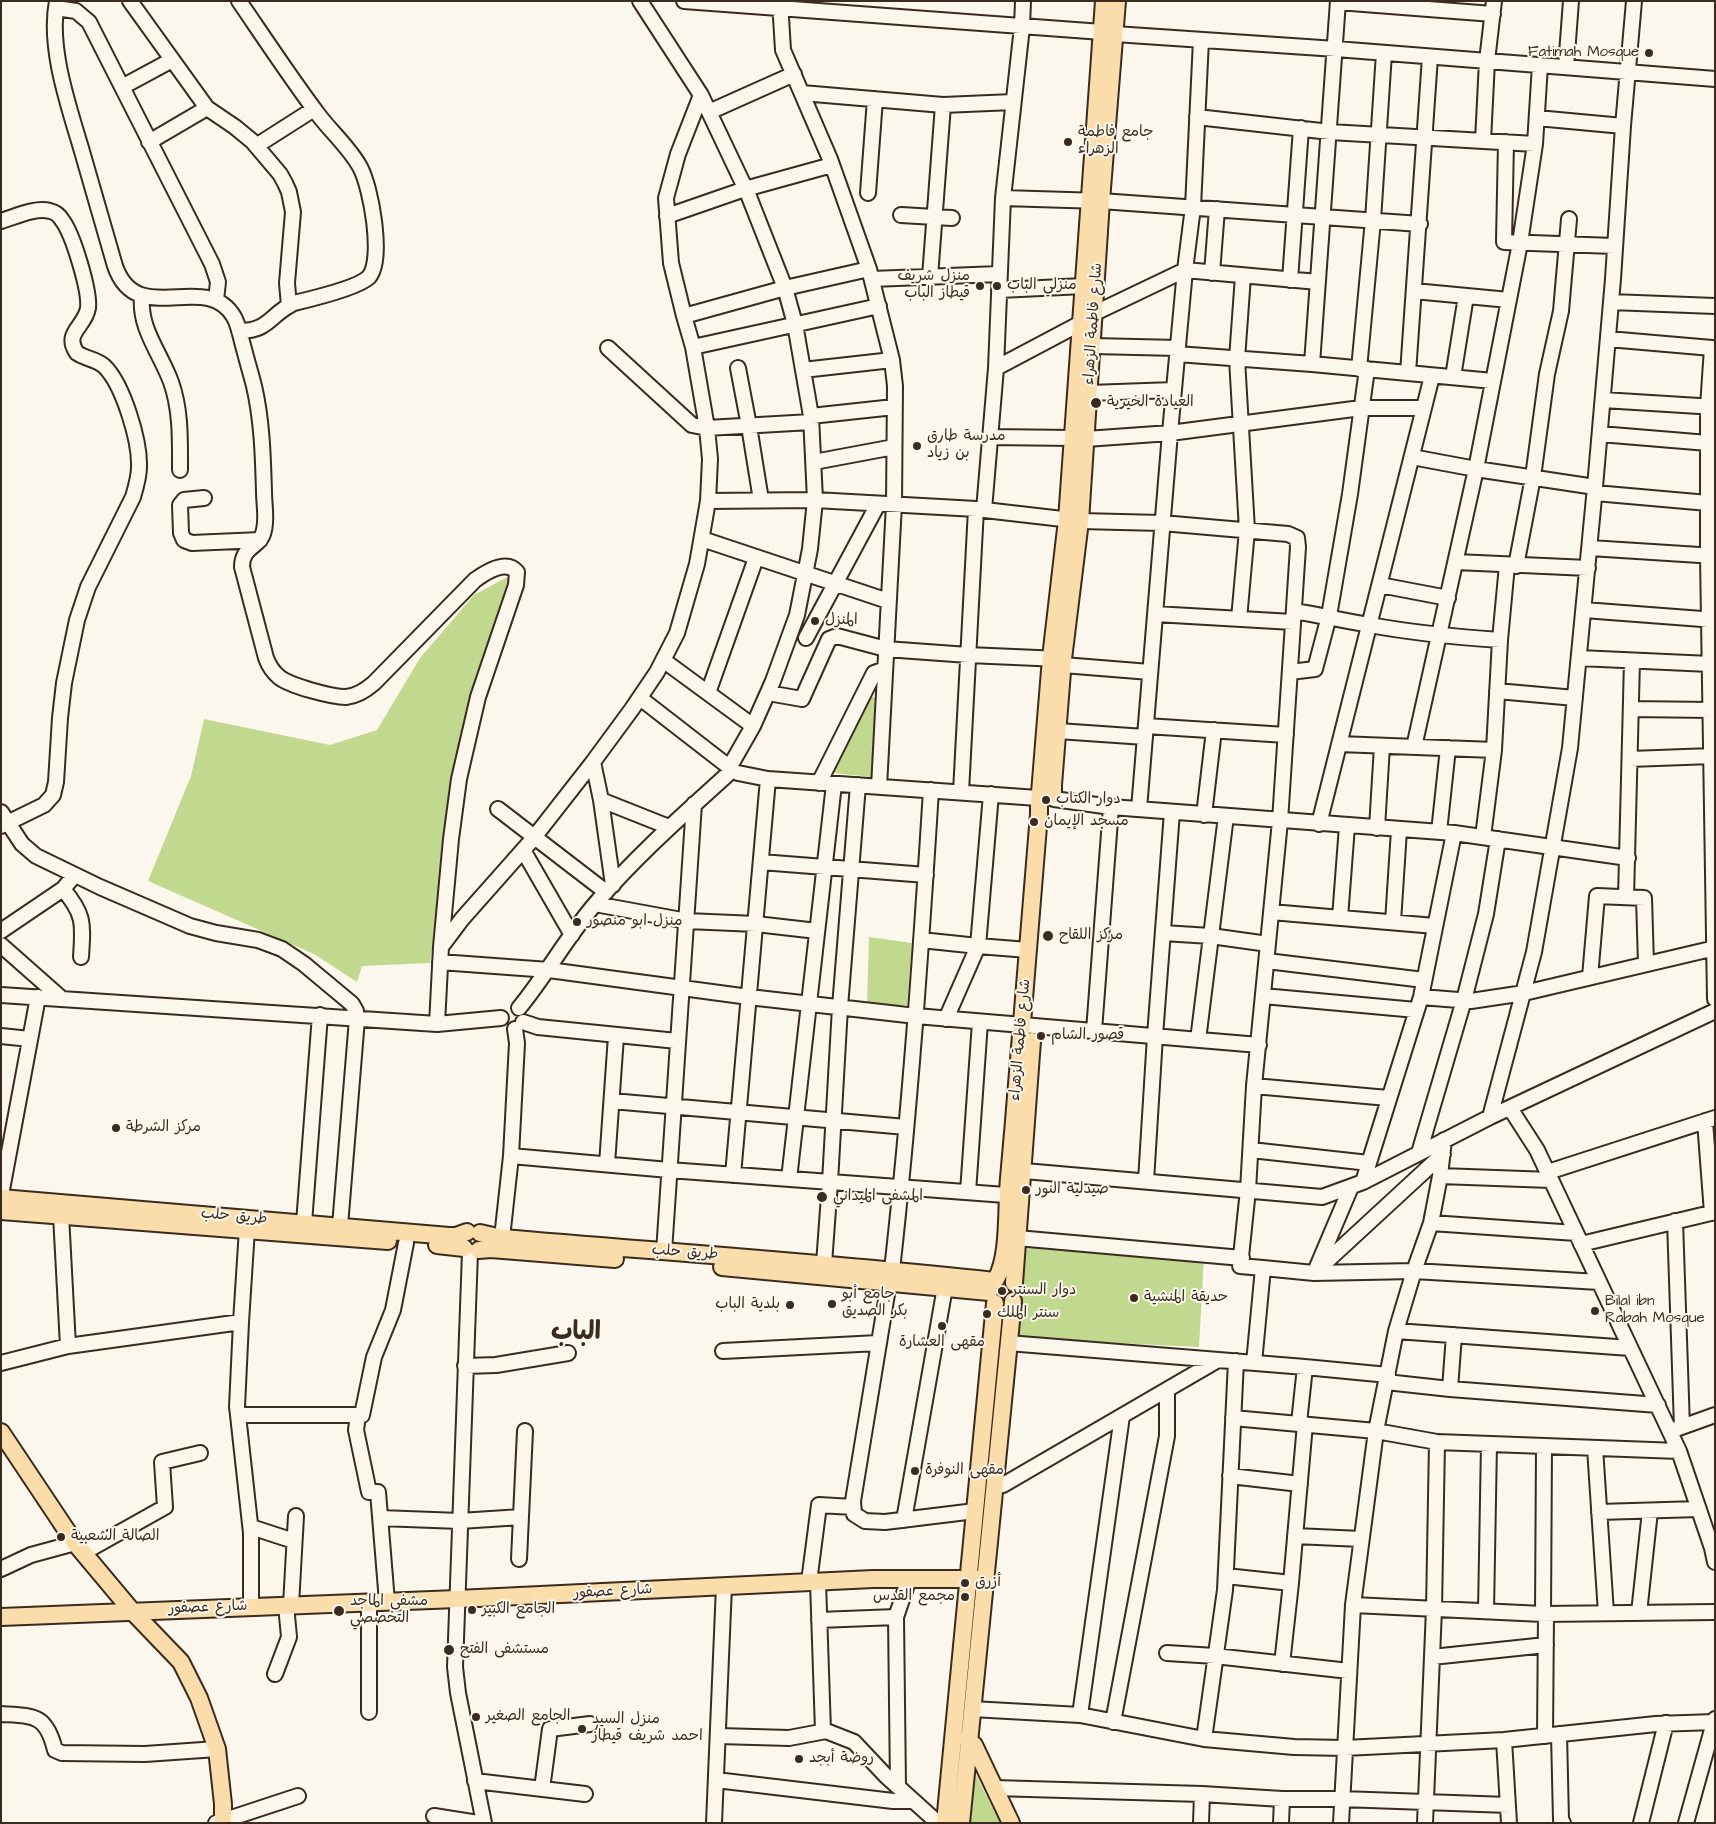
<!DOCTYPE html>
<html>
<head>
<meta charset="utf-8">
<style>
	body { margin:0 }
	#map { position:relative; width:1716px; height:1824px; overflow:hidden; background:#fbf7ec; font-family:"Architects Daughter",sans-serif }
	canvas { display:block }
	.frame { position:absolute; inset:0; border:2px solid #3b2a1e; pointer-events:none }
</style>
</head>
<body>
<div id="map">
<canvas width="1716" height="1824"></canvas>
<div class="frame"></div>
</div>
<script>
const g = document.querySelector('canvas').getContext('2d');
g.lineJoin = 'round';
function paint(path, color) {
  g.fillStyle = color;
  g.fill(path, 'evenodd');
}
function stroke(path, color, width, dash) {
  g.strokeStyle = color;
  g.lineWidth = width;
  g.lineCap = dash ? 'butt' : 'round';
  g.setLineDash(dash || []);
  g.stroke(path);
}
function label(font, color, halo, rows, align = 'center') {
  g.font = font + ' "Architects Daughter","Playpen Sans Arabic",sans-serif';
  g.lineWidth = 4;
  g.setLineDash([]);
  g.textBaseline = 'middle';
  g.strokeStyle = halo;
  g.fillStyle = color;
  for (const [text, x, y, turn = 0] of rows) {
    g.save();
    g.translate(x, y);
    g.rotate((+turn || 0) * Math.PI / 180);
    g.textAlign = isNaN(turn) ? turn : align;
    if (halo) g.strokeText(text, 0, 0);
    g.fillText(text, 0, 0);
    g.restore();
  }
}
const green = new Path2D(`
	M509 576 463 739 430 963 362 966 357 982 314 954 148 881 191 776 204 719 330 745 377 730 420 658 474 595Z
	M870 696 876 698 871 777 833 773Z
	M869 937 912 943 907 1005H867Z
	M1023 1245 1204 1258 1199 1347 1016 1338Z
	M969 1761 1000 1823H965Z`);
const minor = new Path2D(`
	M57 1C48 47 68 104 81 148 92 187 104 227 115 266 137 330 206 269 234 317 239 326 241 339 244 349 247 361 251 374 254 386 262 420 263 457 264 492 264 504 267 518 264 530 261 548 242 545 242 567L266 658C269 666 273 672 279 677 290 686 332 697 346 697 357 696 366 690 374 683L475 580C486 572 506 559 517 572L516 585 478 697 459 779 451 839 441 947 437 1024
	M130 1 207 108 235 127 252 141 280 174 285 183 289 192 293 212 287 283 289 306
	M640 1 701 95 748 194 785 288 795 324 811 416 815 500 810 549 797 615 773 681 753 726 729 768
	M684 1 1102 32
	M780 1 783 50 830 159 869 269 892 360 895 386 894 504 879 787
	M1338 2 1493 14
	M56 8 76 11 89 22 212 264 218 282 216 300
	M1115 34 1336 49 1715 79
	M1566 67 1571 1
	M122 87 172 60
	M802 93 943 105 1013 102
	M709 112 794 74
	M1197 117 1330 132 1535 144
	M1537 118 1623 126
	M1483 141 1487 61 1494 1
	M149 142 207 108
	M1506 142 1504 242 1614 246
	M256 146 314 109
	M868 193 875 99
	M1003 198 1101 201 1420 224
	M901 215 952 218
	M667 216 745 189 832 165
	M1 221C15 217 35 207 50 211 55 212 59 215 62 220 73 234 90 291 88 308 85 327 63 333 77 353 86 359 96 359 104 366 123 384 140 441 139 467 139 477 136 487 133 497L88 587 77 620 64 683 60 718 56 782 53 795 44 805 1 826
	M1212 273 1217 209
	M930 277 943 105
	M872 279 999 274
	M1290 280 1301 128
	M999 290 1084 286
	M1414 291 1509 300
	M142 296C139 329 160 352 171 382 181 410 180 440 180 470
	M1611 302 1715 306
	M684 316 785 288 869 269
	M239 331C270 331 270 314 294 303 311 299 358 288 369 277 384 259 371 187 360 167 349 147 331 132 317 113 290 77 265 39 239 1
	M1608 339 1712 348 1708 407V556L1715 999
	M1093 346 1178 348
	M693 347 879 306
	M608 348 692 425 707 428 811 422
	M1177 354 1312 364 1493 381
	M1312 364 1338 1
	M738 368 749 426 761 500
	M996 368 1081 323 1095 313 1185 270 1318 282
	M1359 369 1373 220 1384 53
	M803 370 892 360
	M1408 373 1430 57
	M1453 377 1466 296
	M1089 393 1174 390
	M1603 400 1715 407
	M811 416 894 407
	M1600 434 1708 443
	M991 437 1073 438
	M1086 439 1170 433 1361 408H1424
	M1412 457 1476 469 1595 487
	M814 462 894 447
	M1595 493 1708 503
	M204 498 184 500 180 505 181 533 184 540 192 543 260 540
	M708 501 815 500 976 509 1080 521 1162 523 1288 534 1297 538 1298 547 1280 821 1254 1086 1248 1190 1240 1266 1263 1268 1254 1363
	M984 510 996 368 1003 198 1022 27 1023 1
	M702 539 888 601
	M1590 548 1715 556
	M1456 562 1588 568
	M1516 566 1533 477 1547 374 1561 311 1569 219
	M1380 585 1448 598
	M1584 610 1715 620
	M1294 611C1320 615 1344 621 1370 625 1413 633 1456 637 1500 640
	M1155 614 1293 622
	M1239 619 1247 530 1237 359 1243 276
	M806 638 878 504
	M1579 658 1710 664
	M663 660 753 726
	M1063 665 1150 672
	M1290 672 1315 669 1329 616 1350 494 1367 369
	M1497 691 1575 698
	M708 693 756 558
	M768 693 802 699 829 639 837 636 886 649 968 655 1060 659
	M640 698 729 767
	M1631 709 1711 710
	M1146 726 1286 735
	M1058 731 1145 737
	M1339 744 1494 750
	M1414 747 1476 469 1520 243 1535 144 1540 65
	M1630 759 1712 756
	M593 762 601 800 613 885
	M738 773 768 779 1038 798
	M819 783 874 673 885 669
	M961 792 976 509
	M991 794 978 946 1028 950
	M1054 799 1111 807 1454 833 1628 858
	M601 800 669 827
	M498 809 606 892
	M1139 809 1170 433 1185 270 1193 207 1201 40
	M1 812 22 844 36 856 100 887 190 926 216 933 258 940 282 949 304 964 352 1004 356 1011 357 1019 340 1226
	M1204 815 1214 730
	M1319 824 1432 376
	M1377 828 1382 746
	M1439 832 1448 748
	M1483 837 1494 750 1500 640 1507 565
	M523 850 572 935
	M761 862 926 875
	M63 889C85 915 83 924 81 957
	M1626 897 1632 661
	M595 904 687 921 756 924 817 931
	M1271 912 1435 926
	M1340 918 1347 826
	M1393 922 1399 830
	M1 931 63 889 74 876
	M1163 933 1211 936 1268 944
	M921 940 978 946 946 1019
	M1 945 61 998
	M441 947 462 919 532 840 593 762 632 709 657 672 677 633 697 564 708 501 710 459 707 428 693 347 684 316 671 263 666 198 678 154 701 95
	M1267 961 1424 980
	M440 962 549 970 749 997 916 1016 1259 1045
	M1590 977 1597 896 1644 898 1646 964
	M1 995 437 1024 501 1018
	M1263 996 1416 1010
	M1421 997 1471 1001 1524 993 1715 948
	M519 1008C547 974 568 935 596 903 636 856 683 815 728 774
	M523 1022 538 1027 677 1041
	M1094 1031 1111 807
	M1 1036 30 1039
	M1198 1040 1226 816
	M1254 1086 1388 1098
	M612 1101 906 1127
	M1510 1108 1537 1150 1679 1451 1712 1548 1715 1562
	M1490 1117 1534 952 1570 748 1595 487 1613 279 1623 126 1634 1
	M1705 1121 1712 1213
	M1251 1150 1369 1163
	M1419 1153 1464 1000 1486 914 1498 839
	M511 1156 669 1170 1019 1196
	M607 1164 616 1036
	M1013 1170 1322 1197 1363 1182 1490 1117 1715 1011
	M1548 1172 1715 1118
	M733 1175 768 779
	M1440 1176 1551 1180
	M789 1179 834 784
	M1146 1181 1155 1036 1172 812
	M1363 1182 1421 997 1454 833
	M968 1192 980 1022
	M1 1195 38 997
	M61 1215 68 1346
	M1675 1221 1682 1427
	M304 1223 320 1015
	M1431 1223 1576 1233
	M502 1238 511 1156 517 1043 515 1029
	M1017 1238 1242 1258
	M1581 1244 1715 1212
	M470 1252 455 1667 458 1693 484 1823
	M664 1252 694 804
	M824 1264 830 1182 840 1007 858 785
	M1317 1267 1351 1187
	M1263 1268 1314 1273 1414 1271 1599 1282
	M892 1270C910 1110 921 950 931 790
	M1314 1273 1443 1154
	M889 1282 853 1501 854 1514 865 1521 885 1522 975 1511
	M241 1322 237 1407 238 1415H362L374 1357 393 1310 406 1243
	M1396 1331 1630 1348
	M1454 1335 1450 1389 1658 1405
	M1008 1343 1305 1367 1388 1375
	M723 1351 878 1343
	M1 1363 68 1346 241 1322 247 1229
	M465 1366 496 1365 568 1353
	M1386 1382 1450 1389
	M238 1415 251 1533V1607
	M358 1415 356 1430 369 1492H378L387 1602
	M1233 1418 1376 1431 1437 1442 1679 1451
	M1299 1423 1305 1367
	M1676 1429 1715 1415
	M1595 1448 1606 1613
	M1230 1476 1300 1484
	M994 1486 1003 1485 1218 1360
	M1599 1512 1699 1509
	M380 1518 460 1521 521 1517
	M904 1520 945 1287
	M251 1527 294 1541
	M1295 1536 1361 1539
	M83 1553 165 1507 162 1462 200 1453
	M519 1559 525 1431
	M1 1569 31 1555 75 1543
	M1226 1576 1291 1583 1305 1424
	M809 1582 819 1505 853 1507
	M818 1582 823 1731
	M291 1605 296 1516
	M1353 1605 1543 1614 1715 1612
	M1486 1611 1489 1444
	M1639 1613 1650 1511
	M1543 1614 1544 1446
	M819 1620 896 1617
	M1167 1653 1215 1656 1349 1671
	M1432 1657 1546 1645
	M1282 1664 1291 1583
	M275 1674 289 1637 286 1605
	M972 1709 1080 1715 1204 1739 1294 1747 1345 1748 1504 1740 1656 1724 1715 1722
	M369 1712V1602
	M1 1714C34 1716 46 1714 55 1750L62 1753 145 1754 217 1749
	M1080 1715 1122 1416
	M1113 1722 1167 1436V1390
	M1559 1734 1561 1820 1563 1823
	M719 1736 789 1738 826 1731 854 1742 886 1776 938 1823
	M1545 1736 1546 1614
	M1204 1739 1225 1590 1236 1361
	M1504 1740 1509 1823
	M716 1780 893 1801H913
	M475 1781 585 1794
	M898 1787 896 1617 909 1579
	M994 1788 1202 1794 1282 1799H1342L1508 1805
	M542 1789 550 1729 590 1724
	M434 1816 478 1823
	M216 1823 298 1796
	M714 1823 724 1586
	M1201 1823 1202 1794
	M1281 1823 1282 1799
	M1341 1823 1353 1605 1376 1431 1396 1331 1414 1271 1431 1223 1440 1176 1444 1140
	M1425 1823 1434 1609 1437 1442
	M1641 1823 1666 1723
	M1686 1823 1715 1719`);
const major = new Path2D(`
	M1040 793 1051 658 1067 520 1104 1
	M1053 795V785L1063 659 1080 521 1101 201 1117 1
	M1 1198 449 1236H456L467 1232
	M1 1211 388 1241
	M480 1233 502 1238C666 1252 830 1263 994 1281
	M437 1245 464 1248
	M479 1250 491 1249 615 1259
	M722 1267 989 1292
	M996 1279C1010 1256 1006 1207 1009 1178 1020 1057 1029 936 1039 814V799
	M1014 1283 1032 1041
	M1 1432 75 1543 132 1611 181 1662 199 1698 217 1749 223 1804V1823
	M1 1617 457 1599 873 1579H985
	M967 1739 974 1745 1011 1823
	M945 1823 995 1303
	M961 1823 1013 1301`);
const markers = [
	[1649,53,5,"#3b2a1e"],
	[1068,142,5,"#3b2a1e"],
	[980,286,5,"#3b2a1e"],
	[997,286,5,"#3b2a1e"],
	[1096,403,6,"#3b2a1e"],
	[917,446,5,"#3b2a1e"],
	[815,621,5,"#3b2a1e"],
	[1046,800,5,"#3b2a1e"],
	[1034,822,5,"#3b2a1e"],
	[577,922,5,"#3b2a1e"],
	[1048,936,6,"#3b2a1e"],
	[1041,1036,5,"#3b2a1e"],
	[116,1128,5,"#3b2a1e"],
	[1026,1190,5,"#3b2a1e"],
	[822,1197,6,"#3b2a1e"],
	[1002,1291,5,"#3b2a1e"],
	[1134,1298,5,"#3b2a1e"],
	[832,1304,5,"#3b2a1e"],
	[790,1305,5,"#3b2a1e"],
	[1595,1311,5,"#3b2a1e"],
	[987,1314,5,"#3b2a1e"],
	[942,1326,5,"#3b2a1e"],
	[915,1471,5,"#3b2a1e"],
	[61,1537,5,"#3b2a1e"],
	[965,1583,5,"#3b2a1e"],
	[965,1597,5,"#3b2a1e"],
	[472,1610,5,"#3b2a1e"],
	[339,1611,6,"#3b2a1e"],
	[449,1650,6,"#3b2a1e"],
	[476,1717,5,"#3b2a1e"],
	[582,1729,5,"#3b2a1e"],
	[799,1759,5,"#3b2a1e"]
];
const poiNames = [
	["Fatimah Mosque",1639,53,"right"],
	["جامع فاطمة",1078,133],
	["الزهراء",1078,150],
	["منزل شريف",970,277,"right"],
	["قيطاز الباب",970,294,"right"],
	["منزلي الباب",1007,286],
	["العيادة الخيرية",1107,403],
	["مدرسة طارق",927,437],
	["بن زياد",927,454],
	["المنزل",825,621],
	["دوار الكتاب",1056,800],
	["مسجد الإيمان",1044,822],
	["منزل ابو منصور",587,922],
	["مركز اللقاح",1059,936],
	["قصور الشام",1051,1036],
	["مركز الشرطة",126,1128],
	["صيدلية النور",1036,1190],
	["المشفى الميداني",833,1197],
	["دوار السنتر",1012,1291],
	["جامع أبو",842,1295],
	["بكر الصديق",842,1312],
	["حديقة المنشية",1144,1298],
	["Bilal ibn",1605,1302],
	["Rabah Mosque",1605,1319],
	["بلدية الباب",780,1305,"right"],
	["سنتر الملك",997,1314],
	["مقهى العشارة",942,1343,"center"],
	["مقهى النوفرة",925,1471],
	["الصالة الشعبية",71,1537],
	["أزرق",975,1583],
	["مجمع القدس",955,1597,"right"],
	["مشفى الماجد",350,1602],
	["التخصصي",350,1619],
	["الجامع الكبير",482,1610],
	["مستشفى الفتح",460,1650],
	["الجامع الصغير",486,1717],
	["منزل السيد",592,1720],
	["احمد شريف قيطاز",592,1737],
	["روضة أبجد",809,1759]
];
const streetNames = [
	["شارع فاطمة الزهراء",1094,324,-86],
	["شارع فاطمة الزهراء",1021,1040,-85],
	["طريق حلب",234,1217,5],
	["طريق حلب",685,1253,4],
	["شارع عصفور",613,1592,-3],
	["شارع عصفور",208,1608,-2]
];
const townNames = [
	["الباب",576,1334]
];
paint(green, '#c1d88f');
stroke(minor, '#3b2a1e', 18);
stroke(major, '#3b2a1e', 20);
stroke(minor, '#fbf7ec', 14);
stroke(major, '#faddab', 16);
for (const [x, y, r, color] of markers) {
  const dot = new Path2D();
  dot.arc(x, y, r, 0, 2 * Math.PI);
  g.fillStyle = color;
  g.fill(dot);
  stroke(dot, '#fbf7ec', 2);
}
label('15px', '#3b2a1e', '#fbf7ec', poiNames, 'left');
label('15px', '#3b2a1e', '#fbf7ec', streetNames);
label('bold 25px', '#3b2a1e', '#fbf7ec', townNames);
</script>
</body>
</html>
